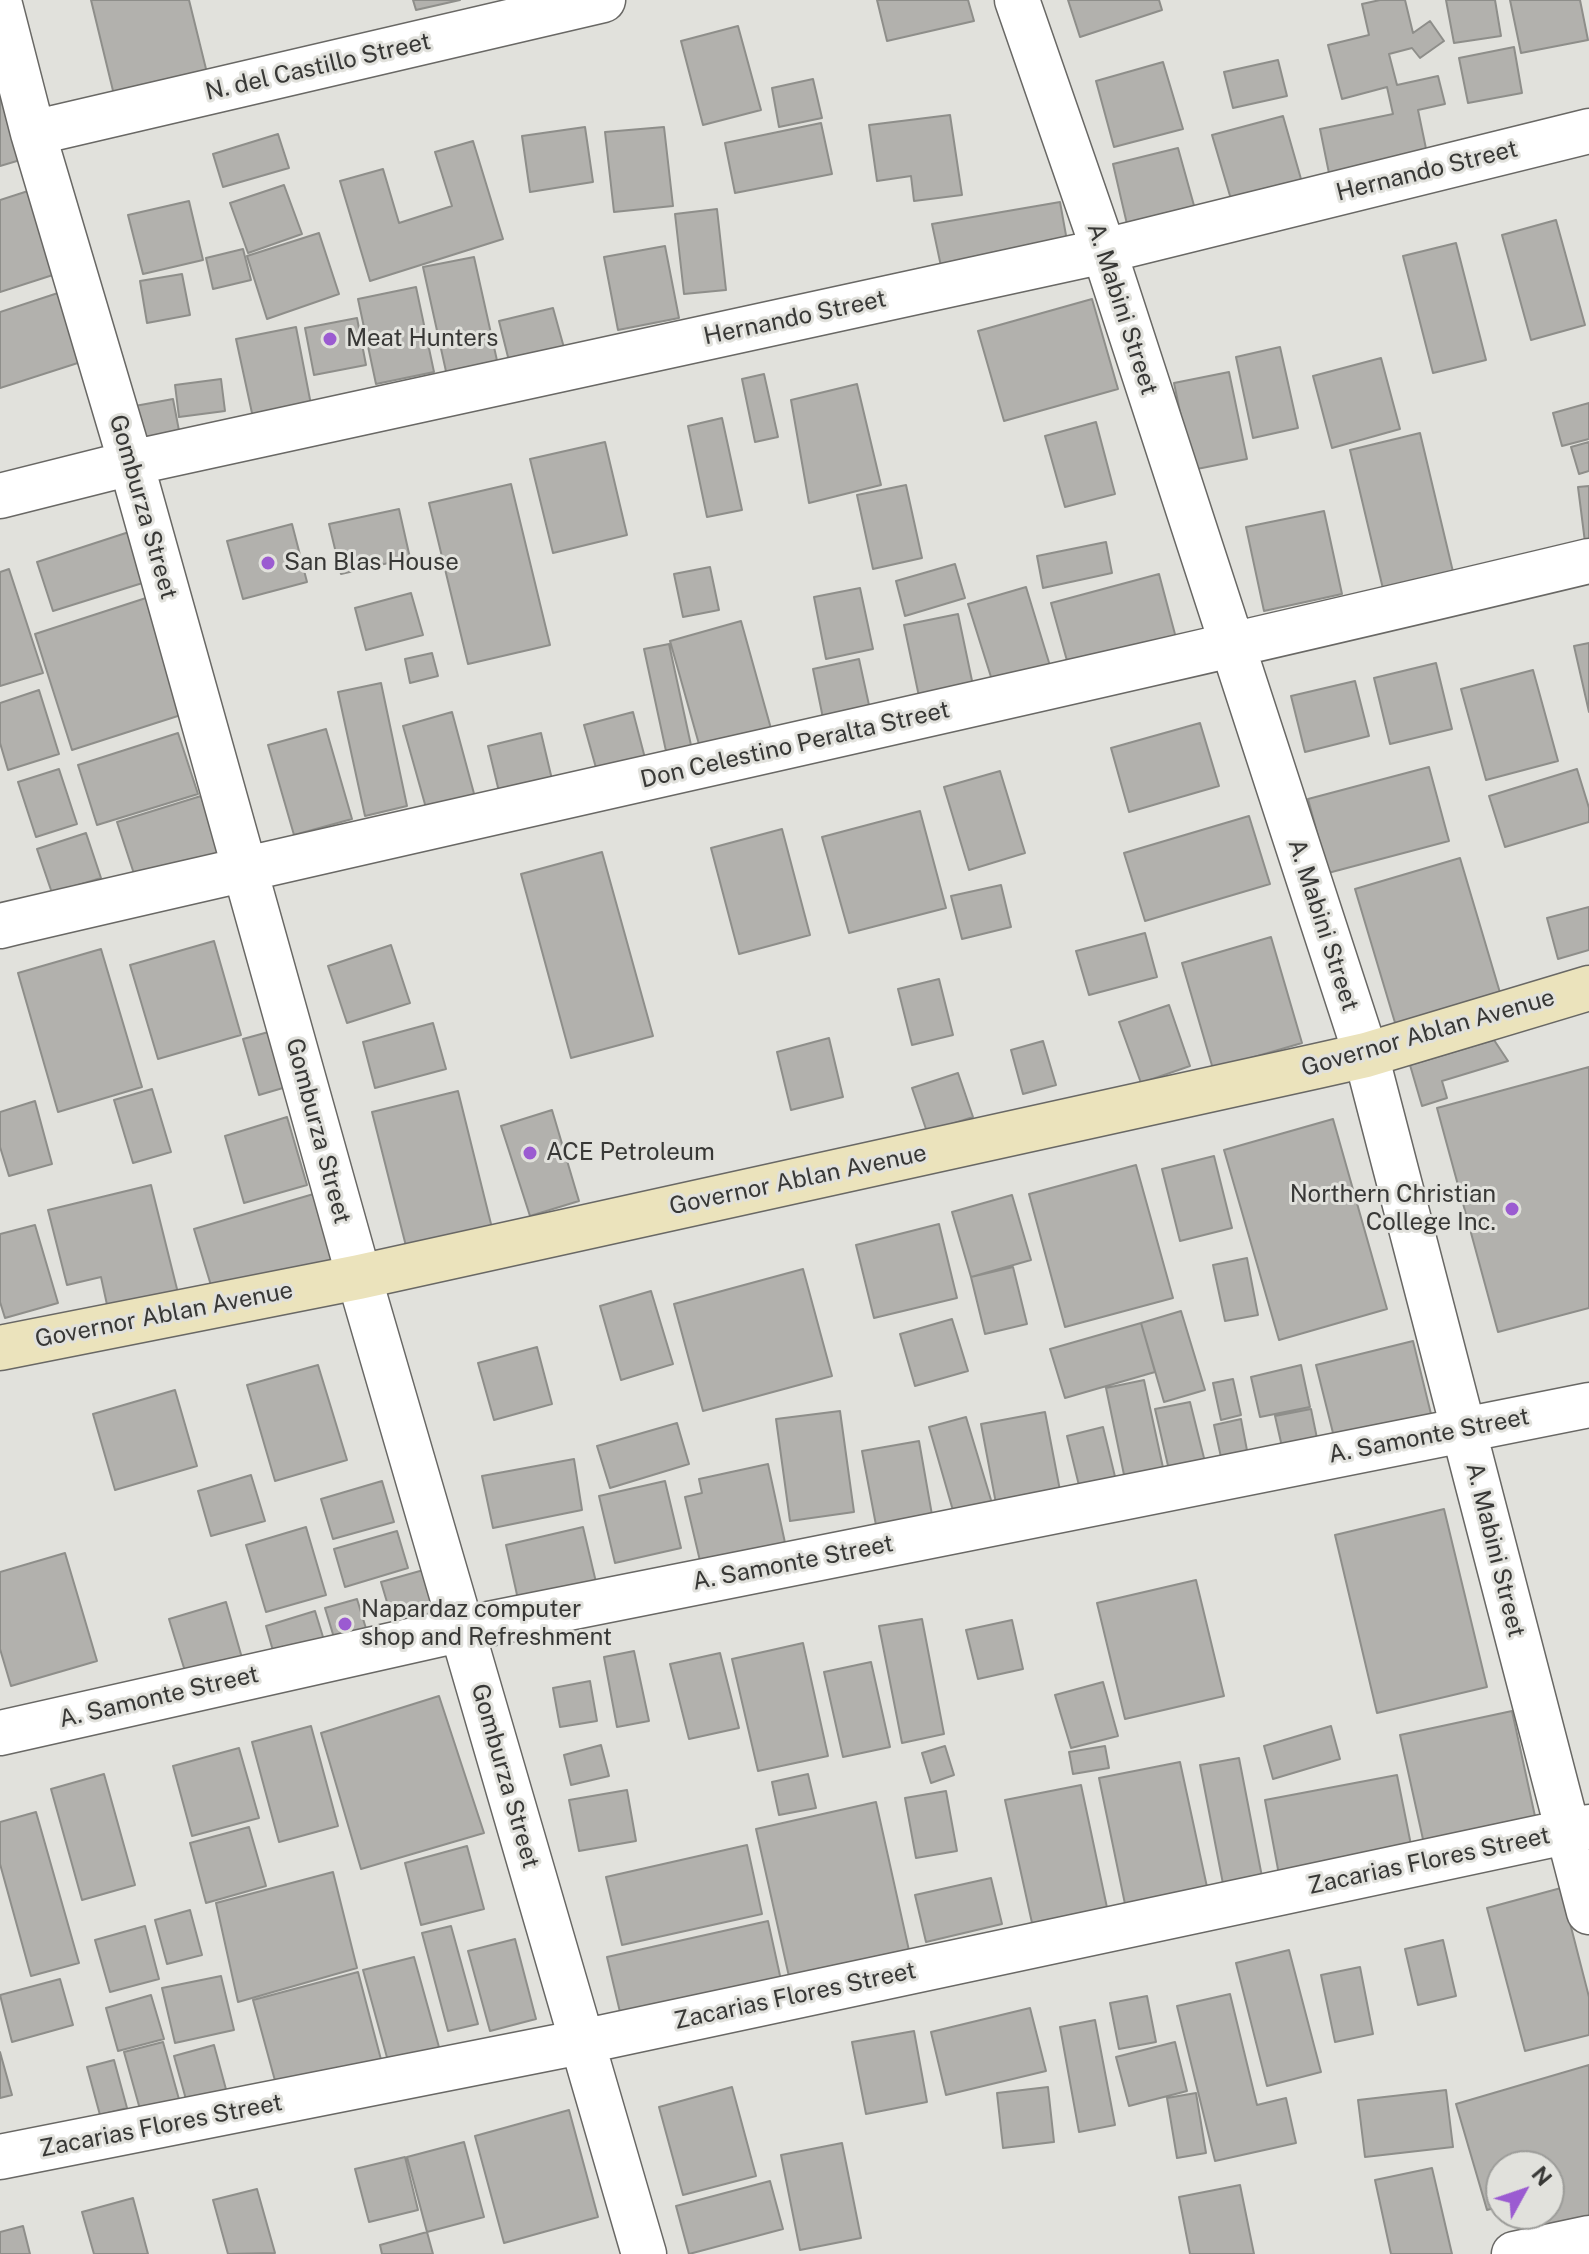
<!DOCTYPE html>
<html>
<head>
<meta charset="utf-8">
<style>
	body { margin:0 }
	#map { position:relative; width:1589px; height:2254px; overflow:hidden; background:#e1e1dc; font-family:"Public Sans",sans-serif }
	canvas { display:block }
	.north { position:absolute; left:1485px; top:2150px; width:80px; height:80px; box-sizing:border-box; background:#e1e1dc; border:2px solid #9d9d9a; border-radius:50%; rotate:50deg; font-size:22px; font-weight:700; line-height:32px; text-align:center; color:#383836 }
	.north::after { content:''; display:block; margin:auto; width:28px; height:36px; background:#9b5bd1; clip-path:polygon(50% 0,100% 100%,50% 72%,0 100%) }
</style>
</head>
<body>
<div id="map">
<canvas width="1589" height="2254"></canvas>
<div class="north">N</div>
</div>
<script>
const g = document.querySelector('canvas').getContext('2d');
g.lineJoin = 'round';
function paint(path, color) {
  g.fillStyle = color;
  g.fill(path, 'evenodd');
}
function stroke(path, color, width, dash) {
  g.strokeStyle = color;
  g.lineWidth = width;
  g.lineCap = dash ? 'butt' : 'round';
  g.setLineDash(dash || []);
  g.stroke(path);
}
function label(font, color, halo, rows, align = 'center') {
  g.font = font + ' "Public Sans",sans-serif';
  g.lineWidth = 6;
  g.setLineDash([]);
  g.textBaseline = 'middle';
  g.strokeStyle = halo;
  g.fillStyle = color;
  for (const [text, x, y, turn = 0] of rows) {
    g.save();
    g.translate(x, y);
    g.rotate((+turn || 0) * Math.PI / 180);
    g.textAlign = isNaN(turn) ? turn : align;
    if (halo) g.strokeText(text, 0, 0);
    g.fillText(text, 0, 0);
    g.restore();
  }
}
const building = new Path2D(`
	M91 0H189L208 77 115 99Z
	M413 0H460L416 10Z
	M877 0H968L974 21 887 41Z
	M1068 0H1159L1162 10 1080 37Z
	M1380 0H1405L1413 33 1430 21 1444 41 1420 58 1412 48 1389 54 1397 85 1438 76 1445 104 1418 110 1429 163 1331 183 1320 129 1393 114 1387 87 1342 99 1328 45 1369 35 1362 4Z
	M1446 0H1495L1501 36 1454 43Z
	M1510 0H1580L1588 40 1521 53Z
	M738 26 761 110 703 125 681 41Z
	M1514 47 1522 93 1468 103 1459 58Z
	M1278 60 1287 96 1233 108 1224 72Z
	M1163 62 1183 129 1114 147 1096 81Z
	M813 79 822 118 779 127 772 88Z
	M0 92 27 158 0 166Z
	M950 115 962 195 914 201 911 176 877 181 869 125Z
	M1283 116 1303 186 1233 206 1212 135Z
	M821 123 832 174 735 193 725 143Z
	M585 127 593 182 530 192 522 136Z
	M664 127 673 206 614 212 605 132Z
	M278 134 289 168 223 187 213 154Z
	M473 141 503 239 370 281 340 181 383 169 399 223 452 206 435 152Z
	M1178 148 1198 220 1130 237 1113 164Z
	M284 185 302 234 248 253 230 203Z
	M28 191 56 274 0 292V200Z
	M189 201 203 260 143 274 128 215Z
	M1060 202 1069 252 945 285 932 224Z
	M717 209 726 290 684 294 675 214Z
	M1556 220 1585 325 1531 340 1502 235Z
	M319 233 339 294 267 319 247 256Z
	M1456 243 1486 360 1433 373 1403 256Z
	M665 246 679 318 618 330 604 257Z
	M243 249 251 280 213 289 206 258Z
	M474 257 500 374 449 385 423 267Z
	M182 274 190 315 147 323 140 281Z
	M416 287 434 372 376 384 358 299Z
	M61 292 84 361 0 388V312Z
	M1092 299 1118 389 1004 421 978 331Z
	M553 308 566 355 511 369 499 321Z
	M357 318 366 365 314 375 305 328Z
	M296 327 313 415 255 427 236 339Z
	M1280 347 1298 428 1253 438 1236 357Z
	M1381 358 1400 429 1332 448 1313 376Z
	M1229 372 1247 459 1192 470 1174 383Z
	M764 374 778 437 755 442 742 379Z
	M221 379 225 411 179 417 175 385Z
	M857 384 881 485 809 503 791 400Z
	M173 399 180 436 130 444 124 408Z
	M1589 403V439L1562 446 1553 413Z
	M722 418 742 510 707 517 688 426Z
	M1096 422 1115 494 1065 507 1045 436Z
	M1420 433 1454 576 1384 593 1350 450Z
	M605 442 627 535 553 553 530 459Z
	M1589 442V471L1579 474 1571 447Z
	M511 484 550 645 468 664 429 503Z
	M906 485 922 558 873 569 857 495Z
	M1589 486V549L1586 550 1578 487Z
	M399 509 410 558 341 574 329 524Z
	M1324 511 1342 594 1264 611 1246 527Z
	M292 524 307 582 243 599 227 541Z
	M132 531 149 581 53 611 37 562Z
	M1106 542 1112 573 1043 588 1037 556Z
	M955 564 965 598 905 616 896 581Z
	M710 567 719 610 683 617 674 574Z
	M9 569 43 673 0 686V572Z
	M1159 574 1176 638 1069 668 1051 603Z
	M1026 587 1054 679 997 696 968 604Z
	M860 588 873 649 826 659 814 597Z
	M411 593 423 635 366 650 355 608Z
	M146 598 184 714 72 750 35 634Z
	M958 614 975 695 921 706 904 625Z
	M741 621 775 743 704 762 670 641Z
	M1589 643V712L1574 646Z
	M669 644 694 759 669 765 644 649Z
	M432 653 438 676 410 683 405 659Z
	M859 659 872 719 825 728 813 669Z
	M1436 663 1452 729 1390 744 1374 678Z
	M1533 670 1558 761 1486 780 1461 689Z
	M1355 681 1369 736 1305 752 1291 696Z
	M381 683 407 806 365 816 338 692Z
	M39 690 59 754 8 770 0 743V703Z
	M452 712 476 801 428 815 403 726Z
	M633 712 646 762 598 775 584 725Z
	M1200 723 1219 786 1129 812 1111 748Z
	M326 729 352 819 294 835 268 745Z
	M178 733 198 794 97 825 78 765Z
	M541 733 554 788 501 800 488 746Z
	M1429 767 1449 841 1328 873 1308 799Z
	M59 769 77 824 36 837 18 782Z
	M1577 769 1589 808V822L1505 847 1489 796Z
	M1000 771 1025 853 969 870 944 787Z
	M201 796 223 863 139 889 117 822Z
	M920 811 946 908 849 933 822 837Z
	M1249 816 1270 884 1145 921 1124 853Z
	M782 829 810 935 739 954 711 848Z
	M86 833 101 878 52 893 37 849Z
	M602 852 653 1036 571 1058 521 874Z
	M1460 858 1501 996 1396 1026 1355 889Z
	M1001 885 1011 927 962 939 951 896Z
	M1589 907V950L1558 959 1547 918Z
	M1145 933 1157 977 1089 995 1076 951Z
	M1271 937 1302 1043 1213 1069 1182 963Z
	M214 941 241 1035 158 1059 130 965Z
	M391 945 410 1003 347 1023 328 966Z
	M101 949 142 1087 58 1112 18 973Z
	M939 979 953 1035 912 1045 898 989Z
	M1169 1005 1190 1066 1141 1083 1119 1022Z
	M433 1023 446 1069 375 1088 363 1042Z
	M283 1028 300 1083 259 1095 243 1039Z
	M829 1038 843 1097 791 1110 777 1052Z
	M1494 1040 1508 1061 1442 1081 1447 1098 1422 1106 1410 1065Z
	M1043 1041 1056 1085 1023 1094 1011 1050Z
	M1589 1067V1308L1498 1332 1437 1108Z
	M958 1073 973 1117 927 1132 912 1088Z
	M152 1089 171 1152 133 1163 114 1100Z
	M458 1091 492 1228 407 1250 372 1112Z
	M35 1101 52 1164 9 1176 0 1147V1112Z
	M552 1110 579 1201 530 1216 501 1126Z
	M287 1117 307 1185 244 1203 225 1136Z
	M1333 1119 1387 1309 1279 1340 1224 1150Z
	M1214 1156 1232 1228 1180 1241 1162 1169Z
	M1136 1165 1173 1298 1065 1327 1029 1194Z
	M151 1185 179 1297 109 1314 101 1277 67 1285 48 1210Z
	M317 1193 338 1266 216 1302 194 1229Z
	M1012 1195 1031 1260 971 1277 952 1212Z
	M939 1224 957 1298 874 1318 856 1245Z
	M35 1225 58 1303 5 1318 0 1302V1234Z
	M1247 1258 1258 1315 1225 1321 1213 1265Z
	M1013 1267 1027 1324 985 1334 971 1277Z
	M803 1269 832 1376 703 1411 674 1304Z
	M651 1291 673 1364 621 1380 600 1306Z
	M1181 1311 1205 1390 1164 1402 1141 1323Z
	M952 1319 968 1371 915 1386 900 1334Z
	M1141 1323 1155 1372 1065 1398 1050 1349Z
	M1413 1341 1432 1418 1335 1441 1316 1365Z
	M537 1347 552 1404 494 1420 478 1363Z
	M318 1365 347 1460 275 1481 247 1385Z
	M1301 1365 1310 1407 1260 1417 1251 1377Z
	M1233 1379 1241 1415 1221 1420 1213 1383Z
	M1144 1380 1167 1486 1128 1494 1106 1388Z
	M175 1390 197 1466 115 1490 93 1414Z
	M1190 1402 1208 1474 1172 1483 1155 1409Z
	M1311 1409 1320 1453 1285 1460 1275 1416Z
	M840 1411 854 1512 790 1521 776 1419Z
	M1045 1412 1062 1501 998 1514 981 1424Z
	M966 1417 994 1510 956 1521 929 1427Z
	M1241 1419 1250 1466 1224 1471 1214 1425Z
	M677 1423 689 1464 610 1488 597 1446Z
	M1103 1427 1118 1489 1082 1498 1067 1436Z
	M919 1441 935 1532 879 1541 862 1451Z
	M574 1459 582 1510 493 1528 482 1476Z
	M768 1464 787 1552 704 1578 685 1497 702 1493 699 1479Z
	M251 1475 265 1521 211 1536 198 1491Z
	M382 1481 394 1522 333 1539 321 1499Z
	M665 1481 681 1548 615 1563 599 1496Z
	M1444 1509 1487 1687 1377 1713 1335 1535Z
	M306 1527 326 1595 266 1612 246 1545Z
	M583 1527 599 1595 521 1613 506 1545Z
	M397 1531 408 1568 345 1587 334 1549Z
	M65 1553 97 1661 11 1686 0 1649V1572Z
	M427 1569 444 1626 398 1639 381 1582Z
	M1196 1580 1224 1696 1125 1719 1097 1603Z
	M357 1599 371 1645 339 1654 325 1608Z
	M226 1602 244 1665 188 1681 169 1619Z
	M315 1611 327 1650 277 1665 266 1626Z
	M922 1619 944 1734 902 1743 879 1626Z
	M1012 1620 1023 1669 978 1679 966 1630Z
	M803 1643 828 1756 758 1771 732 1659Z
	M634 1651 649 1721 617 1727 604 1657Z
	M720 1653 739 1728 689 1739 670 1664Z
	M871 1662 890 1747 843 1757 824 1672Z
	M590 1681 597 1721 560 1727 553 1688Z
	M1103 1682 1118 1736 1071 1748 1055 1695Z
	M439 1696 484 1833 361 1869 321 1733Z
	M1512 1711 1538 1830 1426 1853 1400 1735Z
	M311 1726 338 1826 279 1842 252 1742Z
	M1331 1726 1340 1759 1273 1779 1264 1746Z
	M601 1745 609 1776 571 1785 564 1755Z
	M945 1746 954 1775 931 1783 922 1753Z
	M1105 1746 1109 1768 1073 1774 1069 1752Z
	M239 1748 259 1818 192 1836 173 1766Z
	M1239 1758 1263 1882 1224 1889 1200 1765Z
	M1180 1762 1207 1887 1125 1904 1099 1778Z
	M104 1774 135 1885 82 1900 51 1789Z
	M808 1774 816 1808 779 1815 772 1782Z
	M1397 1775 1413 1855 1280 1880 1265 1800Z
	M1081 1785 1109 1917 1034 1932 1005 1800Z
	M627 1790 636 1841 579 1851 569 1800Z
	M946 1791 957 1851 916 1858 905 1798Z
	M876 1802 912 1964 792 1990 756 1829Z
	M36 1812 79 1963 31 1976 0 1864V1822Z
	M249 1827 266 1886 206 1903 190 1843Z
	M747 1845 762 1914 622 1945 606 1877Z
	M467 1846 484 1909 421 1925 405 1863Z
	M333 1872 357 1968 238 2002 216 1903Z
	M991 1878 1002 1924 926 1942 915 1895Z
	M1561 1888 1589 1997V2035L1525 2051 1487 1908Z
	M190 1910 202 1955 167 1964 155 1920Z
	M768 1921 784 1994 624 2029 607 1957Z
	M145 1926 159 1979 110 1992 95 1940Z
	M451 1926 478 2024 448 2031 422 1933Z
	M515 1939 536 2019 490 2031 468 1951Z
	M1443 1940 1456 1996 1418 2005 1405 1949Z
	M1289 1950 1321 2072 1267 2086 1236 1963Z
	M414 1957 442 2058 391 2072 363 1970Z
	M1360 1967 1373 2034 1335 2042 1321 1975Z
	M358 1972 384 2071 280 2099 253 2000Z
	M221 1976 234 2030 175 2043 162 1988Z
	M60 1979 73 2025 12 2042 0 1995Z
	M1230 1994 1257 2105 1286 2098 1296 2143 1215 2161 1177 2006Z
	M151 1995 164 2039 118 2051 106 2008Z
	M1147 1996 1156 2042 1119 2049 1110 2003Z
	M1030 2008 1046 2071 946 2095 931 2032Z
	M1095 2020 1115 2125 1079 2132 1060 2027Z
	M914 2031 927 2102 866 2114 852 2042Z
	M163 2042 182 2110 143 2120 124 2052Z
	M1175 2042 1187 2091 1129 2106 1116 2057Z
	M214 2045 227 2093 187 2103 174 2056Z
	M0 2052 12 2095 0 2098Z
	M114 2060 127 2108 100 2115 87 2067Z
	M1589 2065V2227L1533 2243 1525 2214H1549V2166H1501V2206L1487 2210 1456 2104Z
	M732 2087 756 2176 683 2195 659 2107Z
	M1048 2087 1054 2142 1003 2148 997 2093Z
	M1446 2090 1453 2147 1365 2157 1358 2100Z
	M1196 2093 1206 2153 1177 2158 1167 2098Z
	M569 2110 598 2217 504 2243 475 2136Z
	M464 2142 484 2217 427 2232 407 2157Z
	M842 2143 861 2238 800 2250 781 2155Z
	M405 2157 418 2210 369 2222 355 2169Z
	M1432 2168 1452 2254H1391L1375 2180Z
	M770 2181 783 2229 689 2254 676 2206Z
	M1240 2185 1254 2254H1190L1179 2197Z
	M257 2189 275 2253 228 2254 213 2200Z
	M133 2198 148 2254H94L82 2212Z
	M23 2226 30 2254H0V2232Z
	M427 2232 433 2254H382L380 2245Z`);
const street = new Path2D(`
	M1017 0 1104 251 1366 1055 1589 1912
	M0 5 33 133 131 463 359 1277 644 2254
	M33 133 603 0
	M0 496 131 463 1104 251 1589 131
	M0 926C529 802 1060 688 1589 561
	M0 1733 463 1629 1589 1405
	M0 2157 581 2042 1589 1827
	M1514 2254 1589 2238`);
const secondary = new Path2D(`
	M0 1348 359 1277 1317 1066 1366 1055 1589 988`);
const markers = [
	[330,339,8,"#9b5bd1"],
	[268,563,8,"#9b5bd1"],
	[530,1153,8,"#9b5bd1"],
	[1512,1209,8,"#9b5bd1"],
	[345,1624,8,"#9b5bd1"]
];
const streetNames = [
	["N. del Castillo Street",318,67,-13],
	["Hernando Street",1427,171,-14],
	["A. Mabini Street",1122,309,72],
	["Hernando Street",795,318,-12],
	["Gomburza Street",143,507,74],
	["Don Celestino Peralta Street",795,745,-13],
	["A. Mabini Street",1323,925,72],
	["Governor Ablan Avenue",1428,1033,-16],
	["Gomburza Street",318,1131,75],
	["Governor Ablan Avenue",798,1180,-12],
	["Governor Ablan Avenue",164,1315,-11],
	["A. Samonte Street",1429,1436,-11],
	["A. Mabini Street",1495,1550,76],
	["A. Samonte Street",793,1563,-11],
	["A. Samonte Street",159,1697,-13],
	["Gomburza Street",505,1776,74],
	["Zacarias Flores Street",1429,1861,-12],
	["Zacarias Flores Street",795,1996,-12],
	["Zacarias Flores Street",161,2126,-11]
];
const poiNames = [
	["Meat Hunters",346,339],
	["San Blas House",284,563],
	["ACE Petroleum",546,1153],
	["Northern Christian",1496,1195,"right"],
	["College Inc.",1496,1223,"right"],
	["Napardaz computer",361,1610],
	["shop and Refreshment",361,1638]
];
paint(building, '#b2b1ad');
stroke(building, '#8e8e8a', 2);
stroke(street, '#696865', 47);
stroke(secondary, '#696865', 47);
stroke(street, '#fff', 44);
stroke(secondary, '#ebe3bc', 44);
for (const [x, y, r, color] of markers) {
  const dot = new Path2D();
  dot.arc(x, y, r, 0, 2 * Math.PI);
  g.fillStyle = color;
  g.fill(dot);
  stroke(dot, '#e1e1dc', 3);
}
label('24px', '#383836', '#e1e1dc', streetNames);
label('24px', '#383836', '#e1e1dc', poiNames, 'left');
</script>
</body>
</html>
